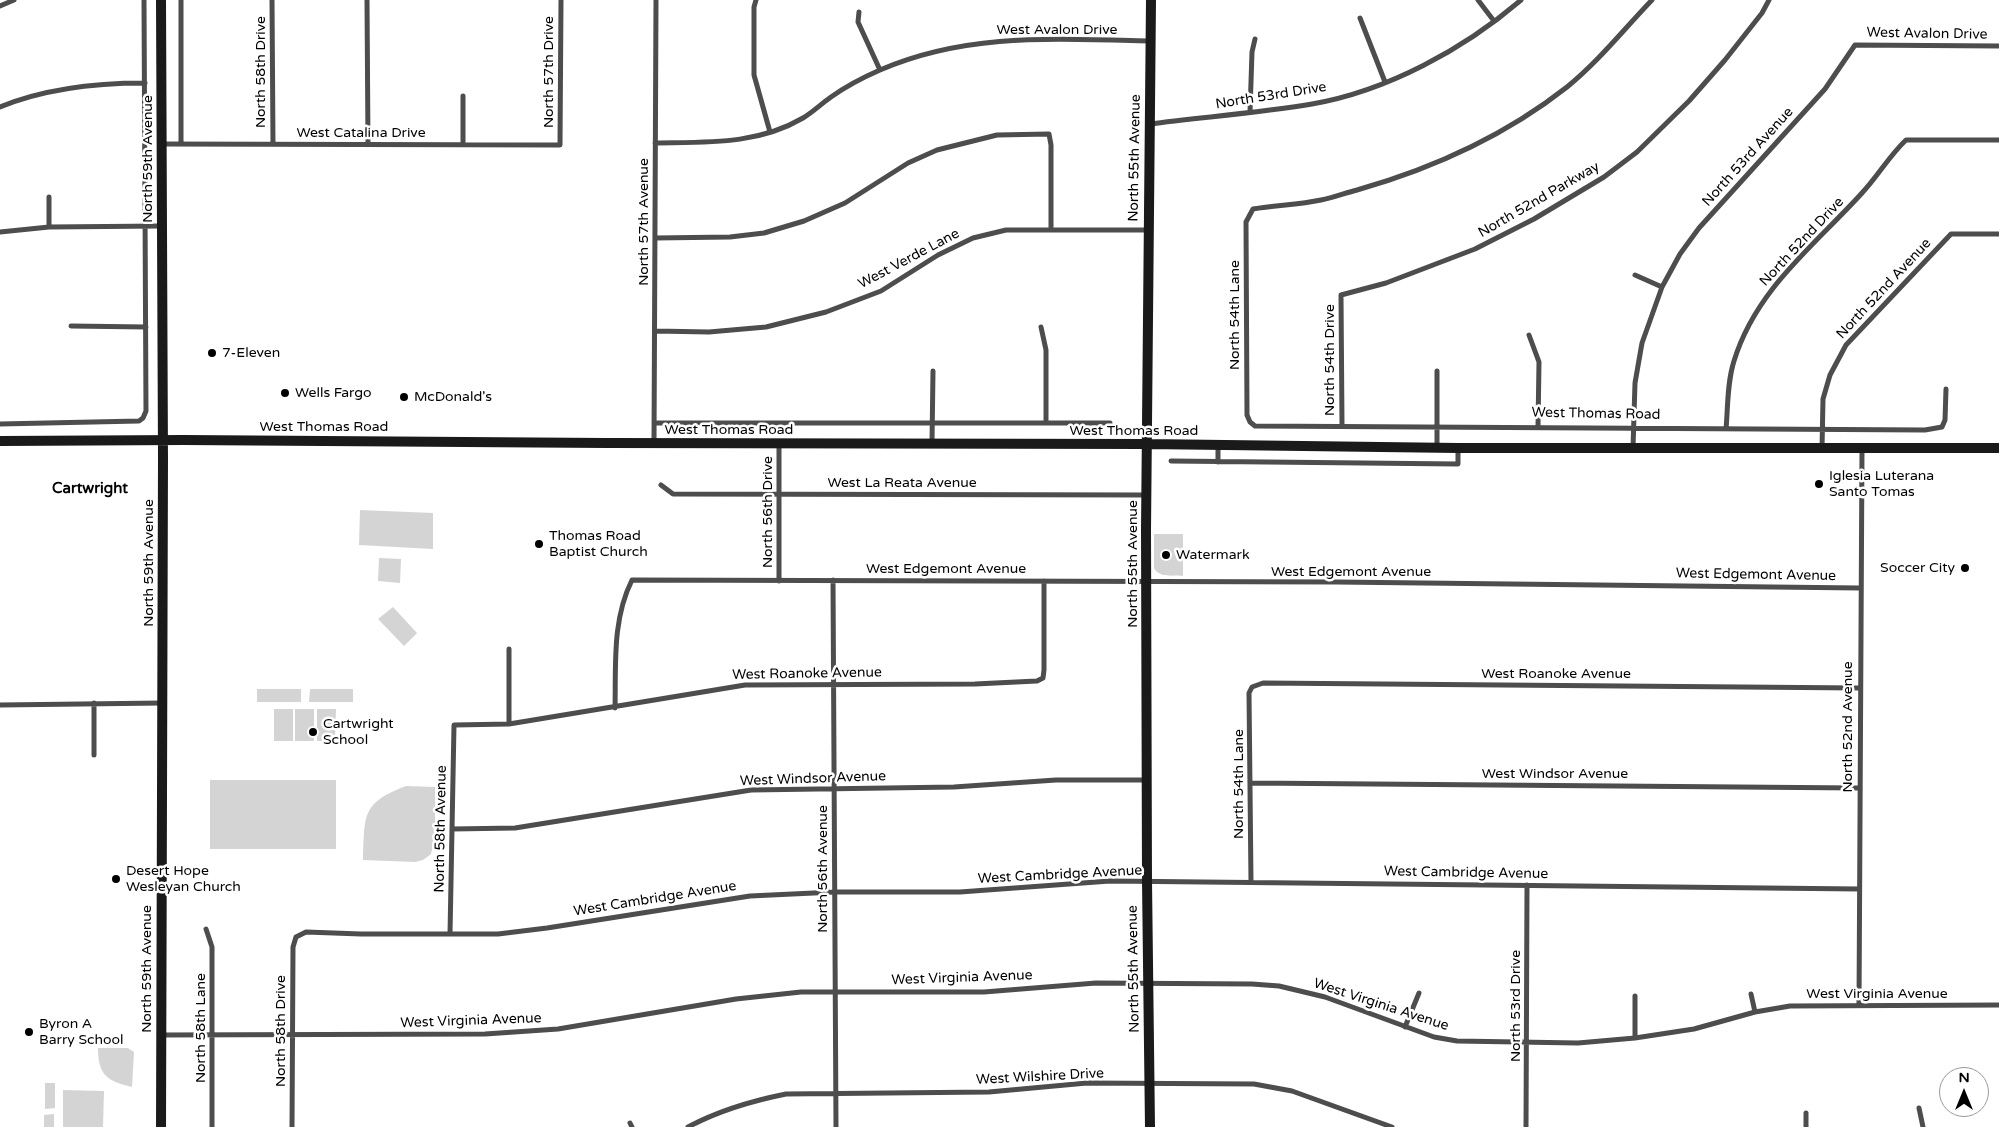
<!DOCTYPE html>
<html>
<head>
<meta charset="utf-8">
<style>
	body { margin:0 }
	#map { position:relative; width:1999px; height:1127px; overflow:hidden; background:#fff; font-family:"Varela Round",sans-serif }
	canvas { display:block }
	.north { position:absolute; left:1939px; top:1067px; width:50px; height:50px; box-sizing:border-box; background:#fff; border:1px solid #999; border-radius:50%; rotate:0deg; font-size:14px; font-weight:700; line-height:20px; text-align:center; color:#000 }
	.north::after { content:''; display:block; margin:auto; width:18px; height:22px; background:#000; clip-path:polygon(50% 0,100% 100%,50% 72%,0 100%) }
</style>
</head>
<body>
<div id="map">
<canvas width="1999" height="1127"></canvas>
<div class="north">N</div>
</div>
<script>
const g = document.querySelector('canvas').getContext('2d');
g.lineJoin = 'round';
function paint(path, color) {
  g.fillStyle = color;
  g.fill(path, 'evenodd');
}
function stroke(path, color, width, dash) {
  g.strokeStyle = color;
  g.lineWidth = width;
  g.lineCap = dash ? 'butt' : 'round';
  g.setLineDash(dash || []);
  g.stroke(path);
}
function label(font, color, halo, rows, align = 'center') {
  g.font = font + ' "Varela Round",sans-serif';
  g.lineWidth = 5;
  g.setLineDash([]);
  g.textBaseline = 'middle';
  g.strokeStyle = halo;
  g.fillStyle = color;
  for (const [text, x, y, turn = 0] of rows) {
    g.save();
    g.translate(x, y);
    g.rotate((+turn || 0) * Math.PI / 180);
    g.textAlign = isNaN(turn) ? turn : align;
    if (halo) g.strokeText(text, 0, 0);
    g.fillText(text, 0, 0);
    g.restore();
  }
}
const green = new Path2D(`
	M360 510 433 513V549L359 545Z
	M1154 534H1183V576C1172 575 1159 578 1154 568Z
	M379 558 401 559 400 583 378 581Z
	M393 607 417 633 404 646 378 619Z
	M257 689H301V702H257Z
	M310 689H353V702H309Z
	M274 709H293V741H274Z
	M295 709H314V741H295Z
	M317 709H336L335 741H317Z
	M210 780H336V849H210Z
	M406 786 435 787V836L431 854 423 860 415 862 363 860C365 815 361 803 406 786Z
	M98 1048H128L134 1052 132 1087C107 1081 98 1075 98 1048Z
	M45 1083H55V1108L45 1109Z
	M63 1090 104 1091 103 1127H63Z
	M54 1114V1127H44V1115Z`);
const street = new Path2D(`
	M181 0V144
	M272 0 273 144
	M367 0 368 145
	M756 0 754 7V75L770 132
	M1478 0 1494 21
	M1652 0C1624 29 1599 61 1567 87 1506 135 1431 169 1357 190 1345 193 1333 198 1321 200 1298 205 1275 205 1253 209L1246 222 1247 415 1250 422 1255 426 1925 430 1942 427 1945 420 1946 389
	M0 6 14 0
	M859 12 858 22 880 70
	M1360 18 1385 82
	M463 96V145
	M0 107C46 88 96 83 145 83
	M1250 112 1252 52 1255 39
	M1149 124C1203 117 1258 113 1312 104 1387 91 1464 49 1521 0
	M655 143C707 142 757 145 803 118 813 112 821 104 831 97 845 87 864 77 880 70 968 32 1057 39 1150 41
	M162 144 560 145 561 0
	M49 197V227
	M0 232 49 227 162 226
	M655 238 730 237 764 233 804 221 845 203 908 163 937 150 997 135 1049 134 1051 145V230
	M1635 275 1662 287
	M71 326 146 327
	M1041 327 1046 350V423
	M655 331 709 332 766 327 826 312 881 291 938 255 973 238 1006 230H1148
	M1529 335 1539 362 1538 427
	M654 423H1110
	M0 424 139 421 143 418 146 411 144 0
	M1342 425 1341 295 1386 283 1475 249 1534 219 1604 177 1637 152 1689 101 1725 60 1762 13 1769 0
	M1726 429C1728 407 1727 383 1734 361 1756 289 1814 246 1862 193 1878 176 1889 156 1906 140H1999
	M654 443 656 0
	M932 443 933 371
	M779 444V581
	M1218 445V462
	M1437 448V371
	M1633 448 1635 383 1642 343 1662 287 1680 254 1699 228 1825 89 1855 45 1999 46
	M1822 449 1823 399 1830 375 1846 345 1951 234H1999
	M1171 461 1458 464V448
	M661 485 673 494 1147 495
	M833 580 836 1127
	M509 649V724
	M94 703V755
	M0 705 162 703
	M615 708C616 665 612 620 632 580L1336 582 1860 588
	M1251 783 1859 788
	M452 829 515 828 751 790 954 787 1056 780H1147
	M1251 882 1249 693 1252 687 1263 683 1860 688
	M206 929 212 947V1127
	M450 934 454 725 509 724 745 685 975 684 1037 681 1043 678 1044 670V581
	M1751 994 1755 1012
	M1635 996V1038
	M1859 1005 1862 449
	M1405 1027 1419 993
	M161 1035 485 1034 558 1029 736 999 801 992H984L1096 983 1252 984 1279 986 1325 997 1434 1037 1457 1041 1578 1043 1635 1038 1694 1029 1755 1012 1790 1006 1999 1005
	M1919 1108 1923 1127
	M630 1123 632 1127
	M292 1127 293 947 296 937 306 932 361 934H498L547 928 750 896 835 892H960L1110 881 1859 889
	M688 1127C720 1110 751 1101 786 1094L989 1092 1087 1083 1254 1084 1292 1091 1392 1127
	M1526 1127 1527 885
	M1806 1127V1113`);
const secondary = new Path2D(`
	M161 0 163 458 161 1127
	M0 441 183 440 606 443 1147 444 1458 448H1999
	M1150 1127 1147 881 1146 530 1151 0`);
const markers = [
	[212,353,5,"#000"],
	[285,393,5,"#000"],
	[404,397,5,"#000"],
	[1819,484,5,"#000"],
	[539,544,5,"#000"],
	[1166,555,5,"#000"],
	[1965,568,5,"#000"],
	[313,732,5,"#000"],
	[116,879,5,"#000"],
	[29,1032,5,"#000"]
];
const streetNames = [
	["West Avalon Drive",1057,30],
	["West Avalon Drive",1927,34,1],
	["North 58th Drive",261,72,-90],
	["North 57th Drive",549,72,-90],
	["North 53rd Drive",1271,96,-9],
	["West Catalina Drive",361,133],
	["North 53rd Avenue",1748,157,-48],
	["North 55th Avenue",1135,158,-89],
	["North 59th Avenue",148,159,-90],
	["North 52nd Parkway",1539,200,-30],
	["North 57th Avenue",644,222,-90],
	["North 52nd Drive",1802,242,-47],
	["West Verde Lane",909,259,-28],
	["North 52nd Avenue",1884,289,-47],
	["North 54th Lane",1235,315,-90],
	["North 54th Drive",1330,360,-90],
	["West Thomas Road",1596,414,1],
	["West Thomas Road",324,427],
	["West Thomas Road",729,430],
	["West Thomas Road",1134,431],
	["West La Reata Avenue",902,483],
	["North 56th Drive",768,512,-90],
	["North 59th Avenue",149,563,-90],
	["North 55th Avenue",1133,564,-90],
	["West Edgemont Avenue",946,569],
	["West Edgemont Avenue",1351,572],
	["West Edgemont Avenue",1756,575,1],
	["West Roanoke Avenue",807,674,-1],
	["West Roanoke Avenue",1556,674],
	["North 52nd Avenue",1848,727,-90],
	["West Windsor Avenue",1555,774],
	["West Windsor Avenue",813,779,-2],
	["North 54th Lane",1239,784,-90],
	["North 58th Avenue",441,829,-89],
	["North 56th Avenue",823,869,-90],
	["West Cambridge Avenue",1466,873,1],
	["West Cambridge Avenue",1060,875,-3],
	["West Cambridge Avenue",655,899,-9],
	["North 59th Avenue",147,969,-90],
	["North 55th Avenue",1134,969,-91],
	["West Virginia Avenue",962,978,-2],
	["West Virginia Avenue",1877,994],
	["West Virginia Avenue",1381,1005,18],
	["North 53rd Drive",1516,1006,-90],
	["West Virginia Avenue",471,1021,-2],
	["North 58th Lane",201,1028,-90],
	["North 58th Drive",281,1031,-90],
	["West Wilshire Drive",1040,1077,-3]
];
const poiNames = [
	["7-Eleven",222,353],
	["Wells Fargo",295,393],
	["McDonald's",414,397],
	["Iglesia Luterana",1829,476],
	["Santo Tomas",1829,492],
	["Thomas Road",549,536],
	["Baptist Church",549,552],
	["Watermark",1176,555],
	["Soccer City",1955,568,"right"],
	["Cartwright",323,724],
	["School",323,740],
	["Desert Hope",126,871],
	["Wesleyan Church",126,887],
	["Byron A",39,1024],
	["Barry School",39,1040]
];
const neighbourhoodNames = [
	["Cartwright",90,489]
];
paint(green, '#d4d4d4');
stroke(street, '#4d4d4d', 5);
stroke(secondary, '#1a1a1a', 10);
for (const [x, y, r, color] of markers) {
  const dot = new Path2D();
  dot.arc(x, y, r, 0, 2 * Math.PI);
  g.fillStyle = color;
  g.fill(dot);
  stroke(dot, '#fff', 2);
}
label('14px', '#000', '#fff', streetNames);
label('14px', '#000', '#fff', poiNames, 'left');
label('bold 15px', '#000', '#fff', neighbourhoodNames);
</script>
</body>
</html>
